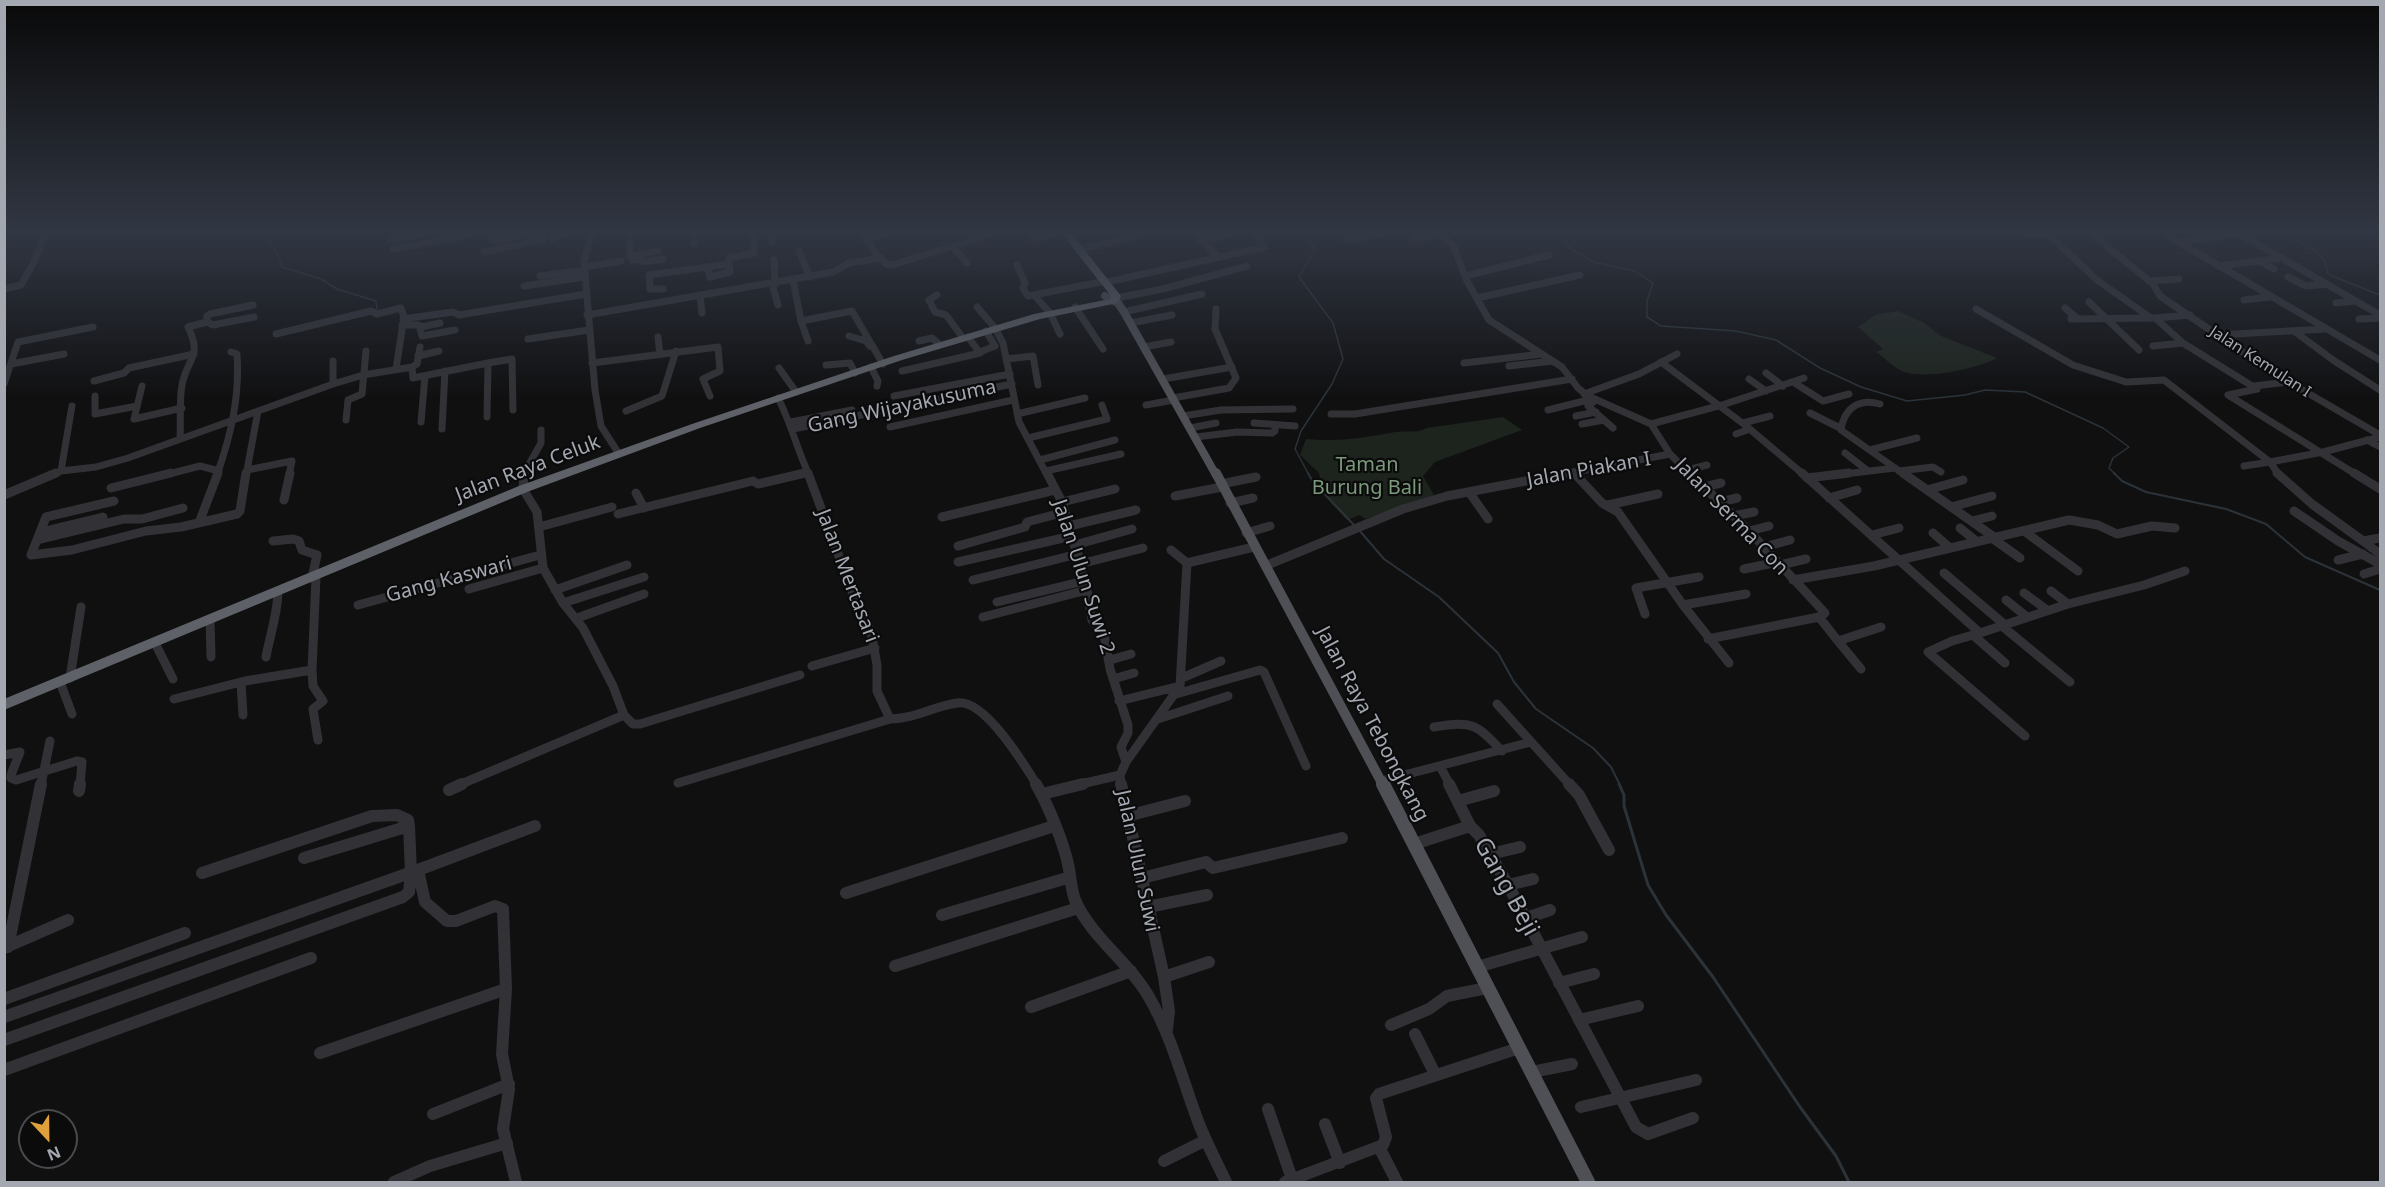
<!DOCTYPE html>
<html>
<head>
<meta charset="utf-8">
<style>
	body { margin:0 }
	#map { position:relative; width:2385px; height:1187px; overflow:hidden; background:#101011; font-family:"Noto Sans",sans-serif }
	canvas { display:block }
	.frame { position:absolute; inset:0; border:6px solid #a3a8b1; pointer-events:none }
	.north { position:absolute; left:18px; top:1109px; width:60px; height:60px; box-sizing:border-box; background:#0b0b0c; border:2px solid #484a4e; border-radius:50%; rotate:158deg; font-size:16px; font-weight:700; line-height:24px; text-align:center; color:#a3a8b1 }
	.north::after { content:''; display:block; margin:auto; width:21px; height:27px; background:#e0a03a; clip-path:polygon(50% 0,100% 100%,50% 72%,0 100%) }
</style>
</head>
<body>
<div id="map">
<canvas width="2385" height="1187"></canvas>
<div class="frame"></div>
<div class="north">N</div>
</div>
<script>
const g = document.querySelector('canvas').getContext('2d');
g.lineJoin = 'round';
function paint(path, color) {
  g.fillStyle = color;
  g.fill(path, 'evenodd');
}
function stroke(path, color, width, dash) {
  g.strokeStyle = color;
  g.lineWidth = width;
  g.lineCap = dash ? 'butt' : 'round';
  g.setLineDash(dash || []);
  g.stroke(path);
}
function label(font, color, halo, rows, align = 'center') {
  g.font = font + ' "Noto Sans",sans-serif';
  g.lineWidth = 4.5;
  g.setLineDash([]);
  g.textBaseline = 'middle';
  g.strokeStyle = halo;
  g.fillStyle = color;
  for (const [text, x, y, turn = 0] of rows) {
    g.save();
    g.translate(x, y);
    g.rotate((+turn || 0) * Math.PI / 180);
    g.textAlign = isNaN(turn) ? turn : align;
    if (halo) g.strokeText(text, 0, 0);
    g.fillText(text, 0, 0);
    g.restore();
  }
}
const green = new Path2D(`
	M1898 311 1924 323 1941 336 1997 358C1975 369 1933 378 1908 373 1897 371 1885 358 1876 352L1883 349 1858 327 1875 315Z
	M1503 417 1522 430 1435 462 1423 476 1434 495 1365 519 1360 515 1347 520 1332 504 1322 488 1319 473 1300 455 1306 439C1338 442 1363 438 1395 432 1407 430 1416 434 1427 428Z`);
const streamFar2 = new Path2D(`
	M264 234 276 252 282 267 321 279 337 289 376 301 377 309
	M1305 234 1315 249 1299 277 1333 323 1343 359 1332 384 1301 431 1295 449 1309 475
	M1565 234 1567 246 1593 262 1635 271 1653 283 1647 301V317L1661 326 1736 331 1776 340 1820 368 1861 387 1907 401 1965 395 1985 390 2025 392 2103 428 2129 447 2113 458 2109 468 2116 475
	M2298 234 2290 237C2305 246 2327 251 2327 272L2332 276 2380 295`);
const streamFar1 = new Path2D(`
	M1308 473 1313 482 1355 526
	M2114 473 2122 481 2146 492 2226 509 2266 524 2305 557 2380 590
	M1359 530 1384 559 1439 597 1498 653 1514 682 1536 709 1593 748 1611 767 1620 785`);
const stream = new Path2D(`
	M1619 784 1624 795V806L1648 885 1666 915 1713 977 1800 1107 1836 1156 1849 1182`);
const minorFar2 = new Path2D(`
	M490 234 492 241 529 234
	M591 234 584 262 595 390 601 426 619 454
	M630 234V256L658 251
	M694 234V244
	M772 234V242
	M865 234 878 258
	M1195 234 1217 256
	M1442 234 1453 245 1467 281 1489 320 1562 367 1578 388 1588 396 1651 424 1670 454 1691 475
	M2048 234 2097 280 2151 318
	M2092 234 2153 284 2160 296 2275 374 2380 435
	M2165 234 2380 360
	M2240 234 2380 315
	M2025 235H2050
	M1033 238 1054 234
	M1414 238 1444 235
	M552 239 554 236 569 234
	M866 239 888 234
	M389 240 424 234
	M1201 240 1232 234
	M1347 240 1382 234
	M2178 242 2239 234
	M953 247 967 263
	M393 249 474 234
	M1080 249 1147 234
	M799 251 810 277
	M484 252 540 240 543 239V234
	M632 260 640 259 643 262 663 259
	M774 260 775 284
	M2259 261 2274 269
	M1017 265 1025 283 1023 288 1028 296 1106 281
	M2219 266 2282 258
	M585 267 621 261
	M708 267 710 277 730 272 729 264
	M540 276 585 270
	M1465 276 1549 255
	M2288 277 2306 286 2327 284
	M793 280 801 321 852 311 883 364
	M2149 281 2179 279
	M1107 282 1265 247 1255 234
	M772 284 778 305
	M524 286 585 277
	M4 289 21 285 35 260 45 234
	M663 289H650L649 275 729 264V258L754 253V234
	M937 295 929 300 935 312 946 315 963 338
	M1034 295 1050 313 1060 334
	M700 296 702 313
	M1116 298 1163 289 1247 266
	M1477 298 1580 275
	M2244 300 2270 297
	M2089 302 2139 350
	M2336 303 2355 301
	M977 307 995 328 1003 343 1019 422 1047 475
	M1075 307 1103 349
	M2065 308 2078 319
	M1976 309 2073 365 2126 382 2164 380 2270 462 2323 452 2380 437
	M1124 312 1202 294
	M587 315 833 272 849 263 881 258 886 264 892 265 992 234
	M2190 315 2155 318 2183 343 2257 389
	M403 319 453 312 459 315 586 294
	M2071 319 2152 318
	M2359 319 2380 318
	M801 321 808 341
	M207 322 213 325 254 317
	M1131 323 1172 315
	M402 325H419L422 336 455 330
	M421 327 440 323
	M2294 331 2333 360 2380 390
	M276 334 371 311 377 314 401 308 404 317 396 369
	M2217 335 2325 329
	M849 336 866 341 870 346
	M658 337 660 354
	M528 339 589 330
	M919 341 932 338 939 344
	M2153 346 2183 343
	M1144 347 1171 342
	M980 352 995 346 986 331
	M418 356 439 351
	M1006 359 1033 356 1038 385
	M333 361V384
	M1661 362 1745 425 1804 475
	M488 363 512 359 513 410
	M592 363 718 347 720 371 703 379 710 396
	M1464 363 1542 354
	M11 364 64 354
	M826 365 850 363 855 373
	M1509 366 1553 361
	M412 367 417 364 420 347
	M871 367 878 381 877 386
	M779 368 796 392
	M902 371 980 353 968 337
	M1766 373 1783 386
	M1163 379 1232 367
	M1749 379 1766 391
	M94 381 124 373 129 368 194 354
	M1793 382 1823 401 1849 394
	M4 384 18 342 93 327
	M142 386 134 419 182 408
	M2254 386 2288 382
	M2257 389 2228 395 2357 475
	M1584 394 1639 374 1677 354
	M95 396V414L137 406
	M894 396 1010 374
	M778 398C791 423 797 449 809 475
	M1173 398 1229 388 1236 378 1215 329 1216 309
	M1596 400 1588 406 1613 428
	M1880 404C1859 398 1844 408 1841 430L1905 475
	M1146 405 1174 400
	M1548 410 1592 399
	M258 411 247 470 292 461 289 475
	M626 411 662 396 676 351
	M1810 413 1840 428
	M1017 414 1085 398
	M1331 414H1355L1572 379
	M1183 416 1221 410 1293 409
	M1576 416 1596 412
	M346 420 348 400 362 394 366 351
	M421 422 425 376
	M791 422 852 410
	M1254 423 1295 426
	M1743 423 1770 416
	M1582 424 1604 420
	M1651 424 1722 405 1804 378
	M890 427 1013 400
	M1190 428 1216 423
	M442 429 445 371
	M793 429 1012 384
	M1736 434 1750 429
	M180 437C181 420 179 401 182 385 187 358 203 357 188 327L207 322V316L210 314 253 305
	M1196 437 1237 432 1272 433 1275 431V425
	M1028 438 1107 419 1102 405
	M2367 440 2380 447
	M1870 450 1917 438
	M1845 453 1868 471
	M1040 460 1115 440
	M2244 466 2270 462 2279 475
	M1687 470 1707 465
	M61 471 72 406
	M1046 471 1121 454
	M1899 471 1933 467 1941 472
	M1573 472 1576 475
	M52 475 61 471 96 467 128 458 333 384 363 375 412 367 413 378 488 363 487 417
	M165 475 200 466 219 471
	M217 475C231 435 240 396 237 354L231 352
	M246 475 247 470
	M523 475 541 443V430
	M799 475 806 473
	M1560 475 1670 454
	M1836 475 1895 468`);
const minorFar1 = new Path2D(`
	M524 473 523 489 537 512 543 568 563 603 583 628 613 686 624 715 633 724H640L800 675
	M808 473 857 605 864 614 872 637 877 665V691L890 719
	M1047 473 1062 502 1087 590 1092 620 1104 634 1110 669 1128 725V733L1121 747 1126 762
	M1574 473 1602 503 1618 512 1683 605 1729 663
	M1690 473 1749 531 1825 613 1819 617 1708 639
	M1802 473 1980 633 2068 604 2144 585 2185 571
	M1903 473 1994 537
	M2277 473 2312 504 2363 541
	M2354 473 2380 489
	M1807 478 1849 473
	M1221 484 1256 477
	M1704 487 1721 483
	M111 488 171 473
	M1927 490 1963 480
	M1469 492 1488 519
	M636 493 644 508
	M4 495 56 473
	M1175 496 1222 487
	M1829 498 1857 490
	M284 500 290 473
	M114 501 46 517 31 555 72 550 146 531 181 527 237 514 240 511 246 473
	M1062 502 1115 489
	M1720 502 1737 498
	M1230 503 1253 498
	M1608 505 1658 494
	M1951 507 1992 496
	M2294 511 2338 541 2380 564
	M618 514 753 481 758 484 805 473
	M1733 516 1754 512
	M942 517 1055 490
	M1972 521 1992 516
	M199 523 218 473
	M1069 526 1136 510
	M539 527 612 507
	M1960 528 1976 541
	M1749 531 1769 526
	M2024 531 2078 571
	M41 532 103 517
	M1246 533 1270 526
	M1933 533 1950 548
	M1872 535 1899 528
	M1992 538 2020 558
	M2380 538 2363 541 2380 554
	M37 540 124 519H142L183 508
	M273 541 293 539 299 541 302 550 317 555 312 578
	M1075 545 1132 529
	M958 546 1025 527 1027 522 1065 512
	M1764 547 1790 540
	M1171 550 1187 563
	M2338 560 2363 554
	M958 562 1072 536
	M1187 563 1254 547
	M1080 564 1143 548
	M1780 565 1806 559
	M1265 566 1403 509 1447 496 1568 473
	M1744 569 1778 562
	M1944 573 2005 625
	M2364 574 2380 569
	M316 577 312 670 313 686 323 701 313 709 318 740
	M973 580 1078 554
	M1793 580 1874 566 2069 520 2098 525 2117 534 2152 526 2175 528
	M469 589 543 568
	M555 590 627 565
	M2051 591 2068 604
	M2024 593 2047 610
	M2006 600 2027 617
	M997 602 1084 581
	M563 603 644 577
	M358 605 540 555
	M1683 605 1746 594
	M1645 614 1636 588 1699 577
	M983 617 1087 590
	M1819 617 1838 641 1881 627
	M577 618 644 594
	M210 620 211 657
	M2002 626 2070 682
	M1980 633 1952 641 1928 652 2025 736
	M1973 635 2005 663
	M1838 641 1861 669
	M155 643 173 679
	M266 657C270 635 277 616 278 593
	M1110 660 1131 654
	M812 666 875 648
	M70 678 81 607
	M1182 678 1221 661
	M1113 679 1134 673
	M60 682 72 714
	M241 682 243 715
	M1176 694 1260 670 1264 672 1306 766
	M174 699 245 681 312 670
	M1119 701 1180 686
	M1497 704 1570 785
	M1158 719 1228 696
	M1434 727C1473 721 1475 723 1502 751
	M4 755 20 752 11 775V778L16 780 77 761 82 762 80 785
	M1440 766 1450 785
	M1381 781 1531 742
	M678 783 890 719C914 719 934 706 957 703 984 698 1024 764 1037 785
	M41 785 50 741
	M459 785 624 715
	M1077 785 1120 775
	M1121 785 1120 775 1126 762 1180 686 1187 563`);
const minor = new Path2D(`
	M1036 784C1048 805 1065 845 1069 869 1071 880 1071 889 1075 900 1091 937 1129 962 1149 997 1172 1037 1183 1082 1199 1124 1207 1144 1217 1163 1226 1182
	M1121 784 1164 977 1169 1011 1167 1030
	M1449 784 1470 826 1479 835 1508 885 1636 1127 1648 1134 1693 1118
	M1569 784 1579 795 1609 850
	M449 790 462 784
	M79 791 80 784
	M1042 794 1083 784
	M1458 801 1494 791
	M1127 816 1185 801
	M1414 844 1470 826
	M1490 854 1520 847
	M418 870 425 902 447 921H456L495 906 503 909 506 989 502 1054 509 1089 503 1129 516 1182
	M202 873 372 816 397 815 408 820 409 826
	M1142 878 1206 862 1213 868 1342 838
	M1508 885 1533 879
	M846 893 1054 826
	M1148 907 1207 895
	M942 915 1067 878
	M1526 918 1550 910
	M8 947 41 784
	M4 948 68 920
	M895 966 1078 908
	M1477 967 1582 937
	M1164 977 1209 962
	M1559 983 1594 974
	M4 999 185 933
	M1031 1007 1131 971
	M4 1017 418 870 535 826
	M1579 1020 1638 1006
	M1391 1025 1429 1009 1447 996 1487 988
	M1415 1034 1435 1074
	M4 1040 403 897 409 892 411 873 409 826 304 858
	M320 1053 506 989
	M4 1070 311 958
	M1532 1072 1572 1064
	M1581 1107 1696 1080
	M1268 1109 1292 1179
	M433 1114 509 1084
	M1325 1124 1340 1163
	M1379 1147 1397 1182
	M1164 1161 1206 1140
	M394 1182 430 1166 507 1143
	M1285 1182 1383 1145 1386 1137 1376 1098 1379 1094 1519 1048`);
const majorFar2 = new Path2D(`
	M1105 296 1118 303 1124 312 1216 475`);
const majorFar1 = new Path2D(`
	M1216 473 1383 785`);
const major = new Path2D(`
	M1383 784 1588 1182`);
const highway = new Path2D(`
	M1062 234H1072L1121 296 1118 303 1040 319 902 360 700 428 527 492 4 710V699L519 486 692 424 894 356 1034 314 1110 299 1111 296Z`);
const farStreetnames = [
	["Jalan Kemulan I",2260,362,33]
];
const streetNames = [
	["Gang Wijayakusuma",902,407,-12],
	["Jalan Raya Celuk",528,469,-21],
	["Jalan Piakan I",1589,470,-10],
	["Jalan Serma Con",1731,517,46],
	["Jalan Mertasari",847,576,69],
	["Jalan Ulun Suwi 2",1083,577,72],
	["Gang Kaswari",449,580,-15],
	["Jalan Raya Tebongkang",1372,724,62],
	["Jalan Ulun Suwi",1137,861,78]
];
const parkNames = [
	["Taman",1367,465],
	["Burung Bali",1367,488]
];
const nearStreetnames = [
	["Gang Beji",1506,887,61]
];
paint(green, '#1d241d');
stroke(streamFar2, '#2b3339', 1.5);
stroke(streamFar1, '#2b3339', 2);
stroke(stream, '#2b3339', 3);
stroke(minorFar2, '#323236', 7);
stroke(minorFar1, '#323236', 9);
stroke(minor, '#323236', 12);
stroke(majorFar2, '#4e5055', 8);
stroke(majorFar1, '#4e5055', 10);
stroke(major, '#4e5055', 14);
paint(highway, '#5e6167');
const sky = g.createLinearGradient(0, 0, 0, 400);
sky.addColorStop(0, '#090909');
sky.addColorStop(0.58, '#313743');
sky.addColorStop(1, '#31374300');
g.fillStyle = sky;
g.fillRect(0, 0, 2385, 400);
label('16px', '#a3a8b1', '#0b0b0c', farStreetnames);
label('20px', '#a3a8b1', '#0b0b0c', streetNames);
label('20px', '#7b9a7b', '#0b0b0c', parkNames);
label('24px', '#a3a8b1', '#0b0b0c', nearStreetnames);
</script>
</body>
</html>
